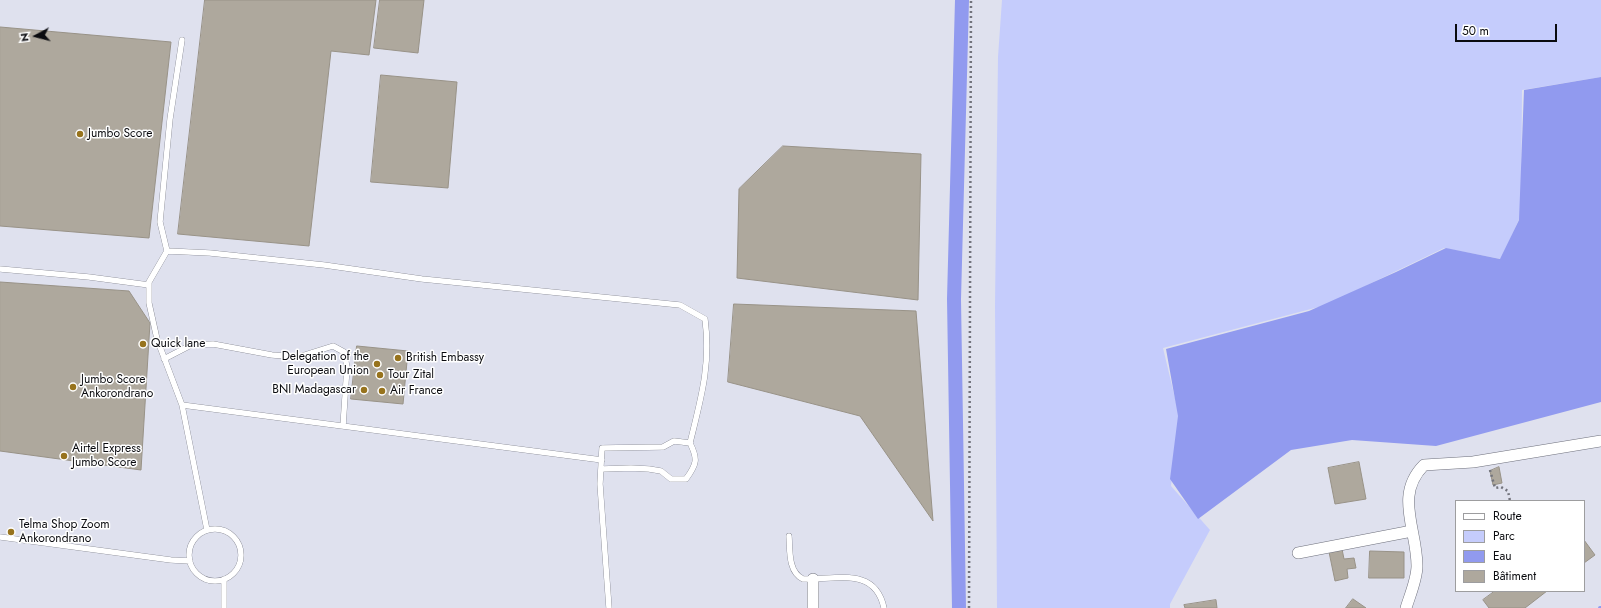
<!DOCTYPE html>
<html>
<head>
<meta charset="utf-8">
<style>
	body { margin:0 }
	#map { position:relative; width:1601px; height:608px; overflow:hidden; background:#dfe1ee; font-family:Jost,sans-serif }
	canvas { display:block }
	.legend { position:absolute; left:1455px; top:500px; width:130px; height:92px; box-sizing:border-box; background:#fff; border:1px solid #9d9d9f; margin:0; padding:5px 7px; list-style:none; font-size:12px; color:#0a0b0f }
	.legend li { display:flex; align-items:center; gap:8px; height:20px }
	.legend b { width:20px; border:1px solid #9d9d9f }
	.north { position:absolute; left:16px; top:16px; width:40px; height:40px; -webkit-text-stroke:3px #fff; paint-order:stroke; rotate:263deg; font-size:11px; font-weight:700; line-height:16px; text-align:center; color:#0a0b0f }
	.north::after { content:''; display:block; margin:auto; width:14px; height:18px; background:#0a0b0f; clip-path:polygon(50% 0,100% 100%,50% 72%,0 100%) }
	.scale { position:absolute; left:1455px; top:24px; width:102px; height:18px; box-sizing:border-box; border:2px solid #0a0b0f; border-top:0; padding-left:5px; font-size:12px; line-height:14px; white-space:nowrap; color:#0a0b0f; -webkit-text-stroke:3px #fff; paint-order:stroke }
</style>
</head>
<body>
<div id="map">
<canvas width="1601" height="608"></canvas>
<ul class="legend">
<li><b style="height:5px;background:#fff"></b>Route</li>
<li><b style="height:11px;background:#c5ccfc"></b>Parc</li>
<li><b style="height:11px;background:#919aef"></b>Eau</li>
<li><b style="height:11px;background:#aea89d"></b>Bâtiment</li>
</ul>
<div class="north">N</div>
<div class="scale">50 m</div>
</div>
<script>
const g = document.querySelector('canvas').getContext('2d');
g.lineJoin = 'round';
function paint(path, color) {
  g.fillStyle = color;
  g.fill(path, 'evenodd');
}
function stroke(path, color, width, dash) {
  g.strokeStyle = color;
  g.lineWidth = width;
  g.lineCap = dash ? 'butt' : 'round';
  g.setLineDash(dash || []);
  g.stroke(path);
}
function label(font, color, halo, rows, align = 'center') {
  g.font = font + ' Jost,sans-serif';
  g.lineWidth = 3;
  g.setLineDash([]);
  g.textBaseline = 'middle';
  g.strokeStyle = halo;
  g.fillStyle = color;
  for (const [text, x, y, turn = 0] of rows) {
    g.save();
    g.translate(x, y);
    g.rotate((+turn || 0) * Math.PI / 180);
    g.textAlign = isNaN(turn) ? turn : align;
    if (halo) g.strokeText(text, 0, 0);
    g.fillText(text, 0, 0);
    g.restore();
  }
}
const green = new Path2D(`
	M1002 0H1601V77L1522 90 1521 215 1501 259 1444 248 1326 305 1163 348 1179 415 1171 486 1210 530 1170 604V608H997L995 306 998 57Z`);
const water = new Path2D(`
	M1601 77V402L1436 446 1352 440 1291 450 1198 519 1170 479 1178 416 1166 349 1309 311 1396 272 1446 248 1500 259 1519 220 1524 90Z`);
const stream = new Path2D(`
	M1600 608H1601`);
const canal = new Path2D(`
	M959 608 954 299 962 0`);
const building = new Path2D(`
	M205 0H376L369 55 331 51 309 246 178 234Z
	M380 0H424L418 53 374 48Z
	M0 27 171 42 149 238 0 226Z
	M381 75 457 82 448 188 371 182Z
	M783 146 921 154 918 300 737 278 739 189Z
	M0 282 129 291 150 323 141 470 0 451Z
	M734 304 916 311 933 521 860 416 728 382Z
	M357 346 408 351 403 404 351 399Z
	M1359 462 1366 499 1335 504 1328 468Z
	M1499 467 1502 483 1493 485 1490 471Z
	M1584 540 1595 555 1584 563Z
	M1342 549 1344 559 1354 558 1356 568 1347 569 1348 578 1335 581 1329 552Z
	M1370 551 1404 552V578H1369Z
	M1495 591H1547L1525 608H1489L1483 600Z
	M1353 599 1366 608H1346Z
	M1216 600 1217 608H1185L1184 605Z`);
const path = new Path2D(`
	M1490 470 1495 488 1501 487 1508 491 1510 501
	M969 608 971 0`);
const service = new Path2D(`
	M167 251 160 222 170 119 182 40
	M0 269 89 277 149 285
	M164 359 191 345 213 344 272 355 298 357 333 346 344 352 347 367 343 426
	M182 405 602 460
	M602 469 631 468 649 469 661 471 671 479H686C697 464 698 459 690 443L674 441 663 447 602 448 600 484 609 608
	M189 555a26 26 0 1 1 52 0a26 26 0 1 1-52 0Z
	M207 530 182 405 157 339 149 303V282L167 251 210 253 324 265 422 279 680 305 705 319C711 365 701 398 690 443
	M789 536C790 550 788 572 803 579 836 580 875 566 884 608
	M0 537 171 560 190 561
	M224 579V608`);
const minor = new Path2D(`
	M1298 553 1412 531
	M813 579V608
	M1406 608C1410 595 1417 579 1417 566 1417 529 1394 495 1424 465L1473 462 1601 441`);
const markers = [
	[80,134,4,"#97731d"],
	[143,344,4,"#97731d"],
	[398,358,4,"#97731d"],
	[377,364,4,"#97731d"],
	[380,375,4,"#97731d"],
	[73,387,4,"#97731d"],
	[364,390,4,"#97731d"],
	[382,391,4,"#97731d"],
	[64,456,4,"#97731d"],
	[11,532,4,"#97731d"]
];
const poiNames = [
	["Jumbo Score",88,134],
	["Quick lane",151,344],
	["Delegation of the",369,357,"right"],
	["European Union",369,371,"right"],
	["British Embassy",406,358],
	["Tour Zital",388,375],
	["Jumbo Score",81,380],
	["Ankorondrano",81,394],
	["BNI Madagascar",356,390,"right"],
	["Air France",390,391],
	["Airtel Express",72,449],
	["Jumbo Score",72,463],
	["Telma Shop Zoom",19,525],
	["Ankorondrano",19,539]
];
paint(green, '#c5ccfc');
paint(water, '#919aef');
stroke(stream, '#919aef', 4);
stroke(canal, '#919aef', 14);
paint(building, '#aea89d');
stroke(building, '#989287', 1);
stroke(service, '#6d6f7b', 6);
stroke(minor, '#6d6f7b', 12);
stroke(path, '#72737c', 2.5, [2, 3]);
stroke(service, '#fff', 5.5);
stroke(minor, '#fff', 11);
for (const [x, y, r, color] of markers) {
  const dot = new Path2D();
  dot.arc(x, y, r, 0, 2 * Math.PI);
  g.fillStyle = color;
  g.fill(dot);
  stroke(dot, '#fff', 1.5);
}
label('12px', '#0a0b0f', '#fff', poiNames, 'left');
</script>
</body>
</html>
